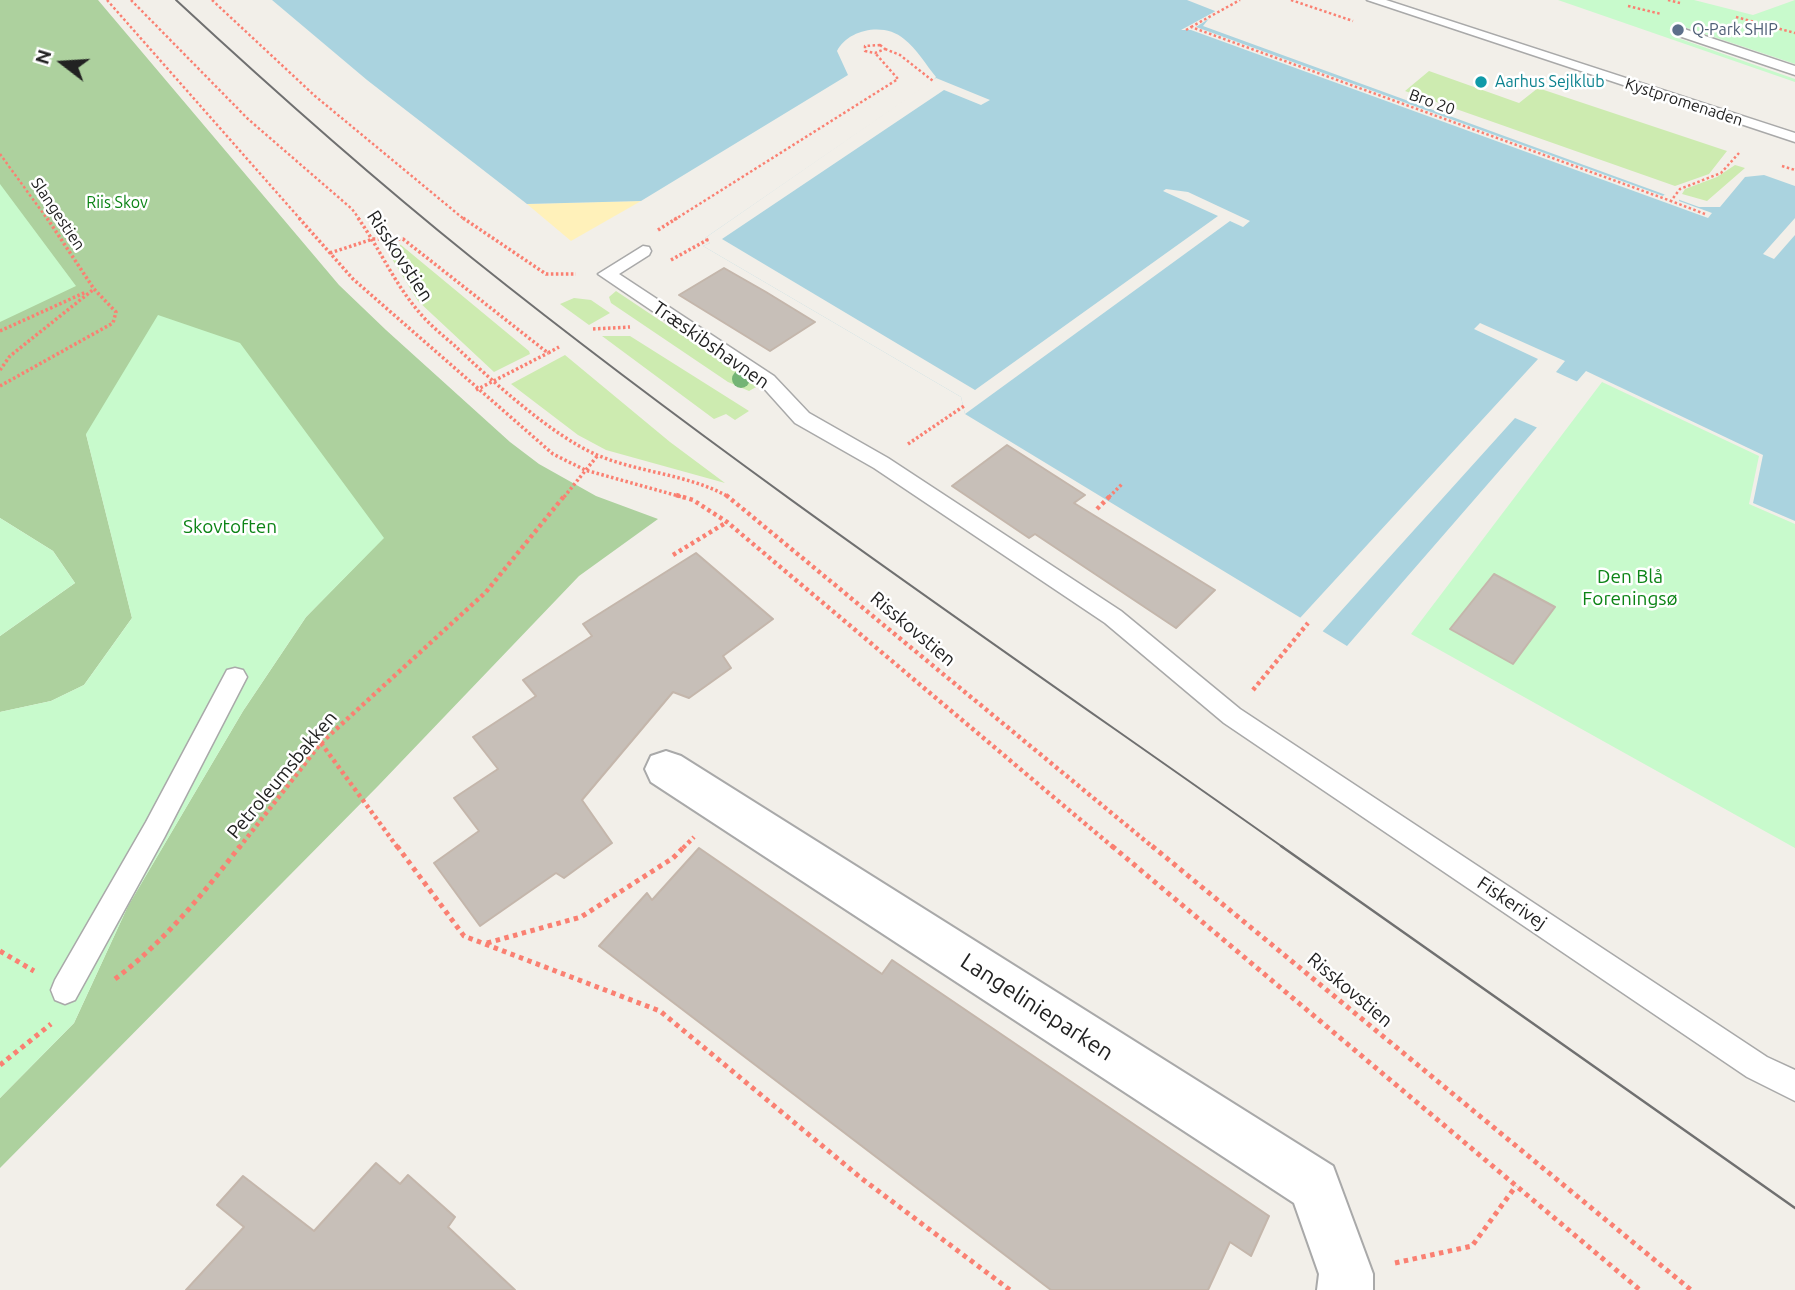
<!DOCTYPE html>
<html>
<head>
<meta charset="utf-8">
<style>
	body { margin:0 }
	#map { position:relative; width:1795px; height:1290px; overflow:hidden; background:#f2efe9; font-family:Ubuntu,sans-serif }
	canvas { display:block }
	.north { position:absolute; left:28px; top:28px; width:70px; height:70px; -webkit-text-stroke:5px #fff; paint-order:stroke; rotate:287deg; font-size:19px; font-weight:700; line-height:28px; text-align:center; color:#222 }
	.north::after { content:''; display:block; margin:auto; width:24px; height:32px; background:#222; clip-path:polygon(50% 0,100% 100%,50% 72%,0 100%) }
</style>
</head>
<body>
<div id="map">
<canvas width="1795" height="1290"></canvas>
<div class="north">N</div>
</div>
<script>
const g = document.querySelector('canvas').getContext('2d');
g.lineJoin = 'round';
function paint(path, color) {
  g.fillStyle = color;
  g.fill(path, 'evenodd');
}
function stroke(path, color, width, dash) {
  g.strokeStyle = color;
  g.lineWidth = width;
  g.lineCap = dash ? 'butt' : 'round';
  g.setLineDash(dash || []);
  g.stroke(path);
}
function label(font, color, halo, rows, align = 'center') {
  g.font = font + ' Ubuntu,sans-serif';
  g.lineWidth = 5;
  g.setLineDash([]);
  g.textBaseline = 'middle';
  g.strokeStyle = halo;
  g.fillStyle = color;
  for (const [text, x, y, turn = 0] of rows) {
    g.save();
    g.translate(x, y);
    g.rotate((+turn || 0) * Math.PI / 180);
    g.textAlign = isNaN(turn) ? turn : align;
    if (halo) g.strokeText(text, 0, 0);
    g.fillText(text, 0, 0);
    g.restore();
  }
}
const grass = new Path2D(`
	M1429 71 1519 103 1538 88 1727 151 1709 174 1675 186 1405 91Z
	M1735 165 1745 168 1707 201 1682 194 1685 189 1717 177Z
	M395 243 401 245 529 351 530 354 494 372 418 301 389 254 387 248Z
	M616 291 758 386 749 391 728 382 611 303 609 297Z
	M574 298 591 300 610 313 589 325 560 304Z
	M602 336H630L749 411 735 420 726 414 714 419Z
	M565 355 670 442 725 483 606 450 578 435 511 384Z`);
const forest = new Path2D(`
	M0 0H98L339 285 386 330 510 442 539 464 596 496 658 519 579 576 378 786 0 1168V1098L74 1023 128 906 243 711 306 617 383 538 86 434 132 618 84 685 51 701 0 712V636L75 583 53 551 0 518Z`);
const sand = new Path2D(`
	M641 201 571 241 527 204Z`);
const park = new Path2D(`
	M1558 0H1694L1753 15 1795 0V64L1687 28 1675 37 1795 79V82Z
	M0 184 76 286 0 322Z
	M158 315 240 343 384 538 306 617 243 711 128 906 74 1023 0 1098V712L51 701 84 685 132 618 86 434Z
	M1602 382 1759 456 1749 504 1795 524V848L1411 634Z
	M0 518 53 551 75 583 0 636Z`);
const water = new Path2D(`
	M272 0H1187L1215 11 1203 26 1699 207H1720L1745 177 1764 175 1795 186V521L1753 503 1763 455 1586 371 1347 646 965 414 961 397 703 246 710 243 705 238 933 81 936 77C926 65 917 49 904 39 885 22 848 29 837 51L848 75 641 201 527 204 367 80Z`);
const pier = new Path2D(`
	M1214 12 1218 13 1196 27 1663 196 1665 194 1679 199V201L1712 213 1708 218 1191 30H1181Z
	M936 78 990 100 981 105 944 90 722 239 975 390 1218 216 1163 191 1166 189 1188 192 1250 221 1243 227 1230 221 965 414 961 397 703 246 710 243 705 238Z
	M1795 218V235L1774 259 1763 254Z
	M1480 323 1565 361 1556 372 1578 382 1538 428 1515 418 1322 632 1300 618 1538 359 1474 329Z`);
const building = new Path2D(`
	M724 268 766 292 815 322 770 351 679 295Z
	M1007 445 1085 495 1074 503 1215 590 1176 628 1035 534 1029 538 952 486Z
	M696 553 773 619 723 656 731 668 689 698 673 692 582 800 612 843 564 878 556 873 480 926 434 863 479 831 454 798 498 769 473 737 536 696 523 680 592 636 583 624Z
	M1494 574 1555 607 1513 664 1450 629Z
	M699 848 882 974 892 960 1269 1216 1251 1256 1230 1242 1208 1290H1051L599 946 647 893 652 900Z
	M376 1163 400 1184 408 1175 455 1217 448 1227 515 1290H186L244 1227 217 1205 243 1176 314 1231Z`);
const pathFar3 = new Path2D(`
	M107 0 301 220
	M131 0 248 119 352 209 360 220
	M212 0 315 96 465 220
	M1291 0 1353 21
	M1668 0 1680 3
	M1628 6 1661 14
	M1736 17 1795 33
	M1191 27 1240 0
	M1186 30 1191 27 1671 201
	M880 45 885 49 875 53 865 51V46Z
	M885 49 900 55 933 81
	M0 154 48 220
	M1782 166 1795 170
	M1705 214 1671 201 1680 189 1721 173 1739 153
	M674 220 898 79 875 53`);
const pathFar2 = new Path2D(`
	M299 218 353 279 553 454 585 470 682 497
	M358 218C380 249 394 283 419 312 429 324 442 335 454 345 491 380 551 435 597 455 640 473 688 474 729 497
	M463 218 546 274H576
	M658 230 677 218
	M330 253 373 239H403L548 353 559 347
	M671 260 707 240 705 238
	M593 329 630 327
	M0 331 86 292
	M0 370 10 356 94 289
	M0 386 113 323 116 312 94 289 47 218
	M476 390 548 353
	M908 444 964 406
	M564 497 598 455
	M1109 497 1123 483`);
const pathFar1 = new Path2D(`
	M676 495 693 500 727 522 1114 848
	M726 495 1154 848
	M1097 509 1111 495
	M673 555 727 522
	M1253 690 1308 623
	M321 743 398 848
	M239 848 321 743 486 592 565 495
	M683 848 694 837`);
const path = new Path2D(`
	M397 846 464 936 660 1011 861 1178 1010 1290
	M1112 846 1640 1290
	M1152 846 1691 1290
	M487 943 581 917 673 858 685 846
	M0 951 34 971
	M115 979C164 942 203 894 240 846
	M0 1065 51 1024
	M1395 1263 1472 1246 1516 1186`);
const service = new Path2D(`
	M1367 0H1386L1795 133V142Z
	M1684 29 1795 66V75L1679 36V30Z
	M643 246 649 247 651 251 649 255 619 274 774 376 809 413 888 458 1121 611 1240 709 1767 1057 1795 1070V1101L1747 1077 1224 723 1105 623 874 468 795 423 760 384 598 274Z
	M235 668 243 670 247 677 164 838 75 1000 65 1004 55 1000 51 990 55 980 146 822 227 670Z`);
const minor = new Path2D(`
	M666 751 681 756 1333 1166 1373 1274V1290H1317L1319 1274 1294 1203 651 782 645 769 651 756Z`);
const tramFar1 = new Path2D(`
	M176 0C272 89 370 176 472 258 733 467 1011 655 1284 848`);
const tram = new Path2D(`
	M1281 846 1795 1208`);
const trees = [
	[741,379]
];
const markers = [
	[1678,30,7,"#5c6f8a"],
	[1481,82,7,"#0f9aa8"]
];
const farServicenames = [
	["Q-Park SHIP",1692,30]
];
const farCulturenames = [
	["Aarhus Sejlklub",1495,82]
];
const farStreetnames = [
	["Bro 20",1432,102,20],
	["Kystpromenaden",1684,102,18],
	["Slangestien",58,214,56]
];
const farParknames = [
	["Riis Skov",117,203]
];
const streetNames = [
	["Risskovstien",400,256,57],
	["Træskibshavnen",711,345,35],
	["Risskovstien",913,629,40],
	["Petroleumsbakken",282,775,-50],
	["Fiskerivej",1512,903,34],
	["Risskovstien",1350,990,40]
];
const parkNames = [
	["Skovtoften",230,527],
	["Den Blå",1630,577],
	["Foreningsø",1630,599]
];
const nearStreetnames = [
	["Langelinieparken",1037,1007,33]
];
paint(grass, '#cdebb0');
paint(forest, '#add19e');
paint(sand, '#fff1ba');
paint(park, '#c8facc');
paint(water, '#aad3df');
paint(pier, '#f2efe9');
paint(building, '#c7bfb8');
stroke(building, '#c4b6ab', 2);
stroke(service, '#a9a9a9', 3);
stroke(minor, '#a9a9a9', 4);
stroke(pathFar3, '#fa8072', 2.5, [2.5, 2.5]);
stroke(pathFar2, '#fa8072', 3.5, [2.5, 2.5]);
stroke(pathFar1, '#fa8072', 4.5, [3.5, 3.5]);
stroke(path, '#fa8072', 5, [4.5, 4.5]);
paint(service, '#fff');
paint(minor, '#fff');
stroke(tramFar1, '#707070', 2);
stroke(tram, '#707070', 2.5);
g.fillStyle = '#74b475';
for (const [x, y] of trees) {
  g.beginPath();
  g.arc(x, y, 9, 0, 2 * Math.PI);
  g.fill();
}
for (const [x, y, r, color] of markers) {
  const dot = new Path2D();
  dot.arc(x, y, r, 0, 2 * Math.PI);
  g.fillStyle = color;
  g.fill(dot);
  stroke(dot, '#fff', 2.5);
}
label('16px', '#4e5e75', '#fff', farServicenames, 'left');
label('16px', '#0d838f', '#fff', farCulturenames, 'left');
label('16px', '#222', '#fff', farStreetnames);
label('16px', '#0c8416', '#fff', farParknames);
label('19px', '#222', '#fff', streetNames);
label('19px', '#0c8416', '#fff', parkNames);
label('23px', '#222', '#fff', nearStreetnames);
</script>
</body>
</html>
